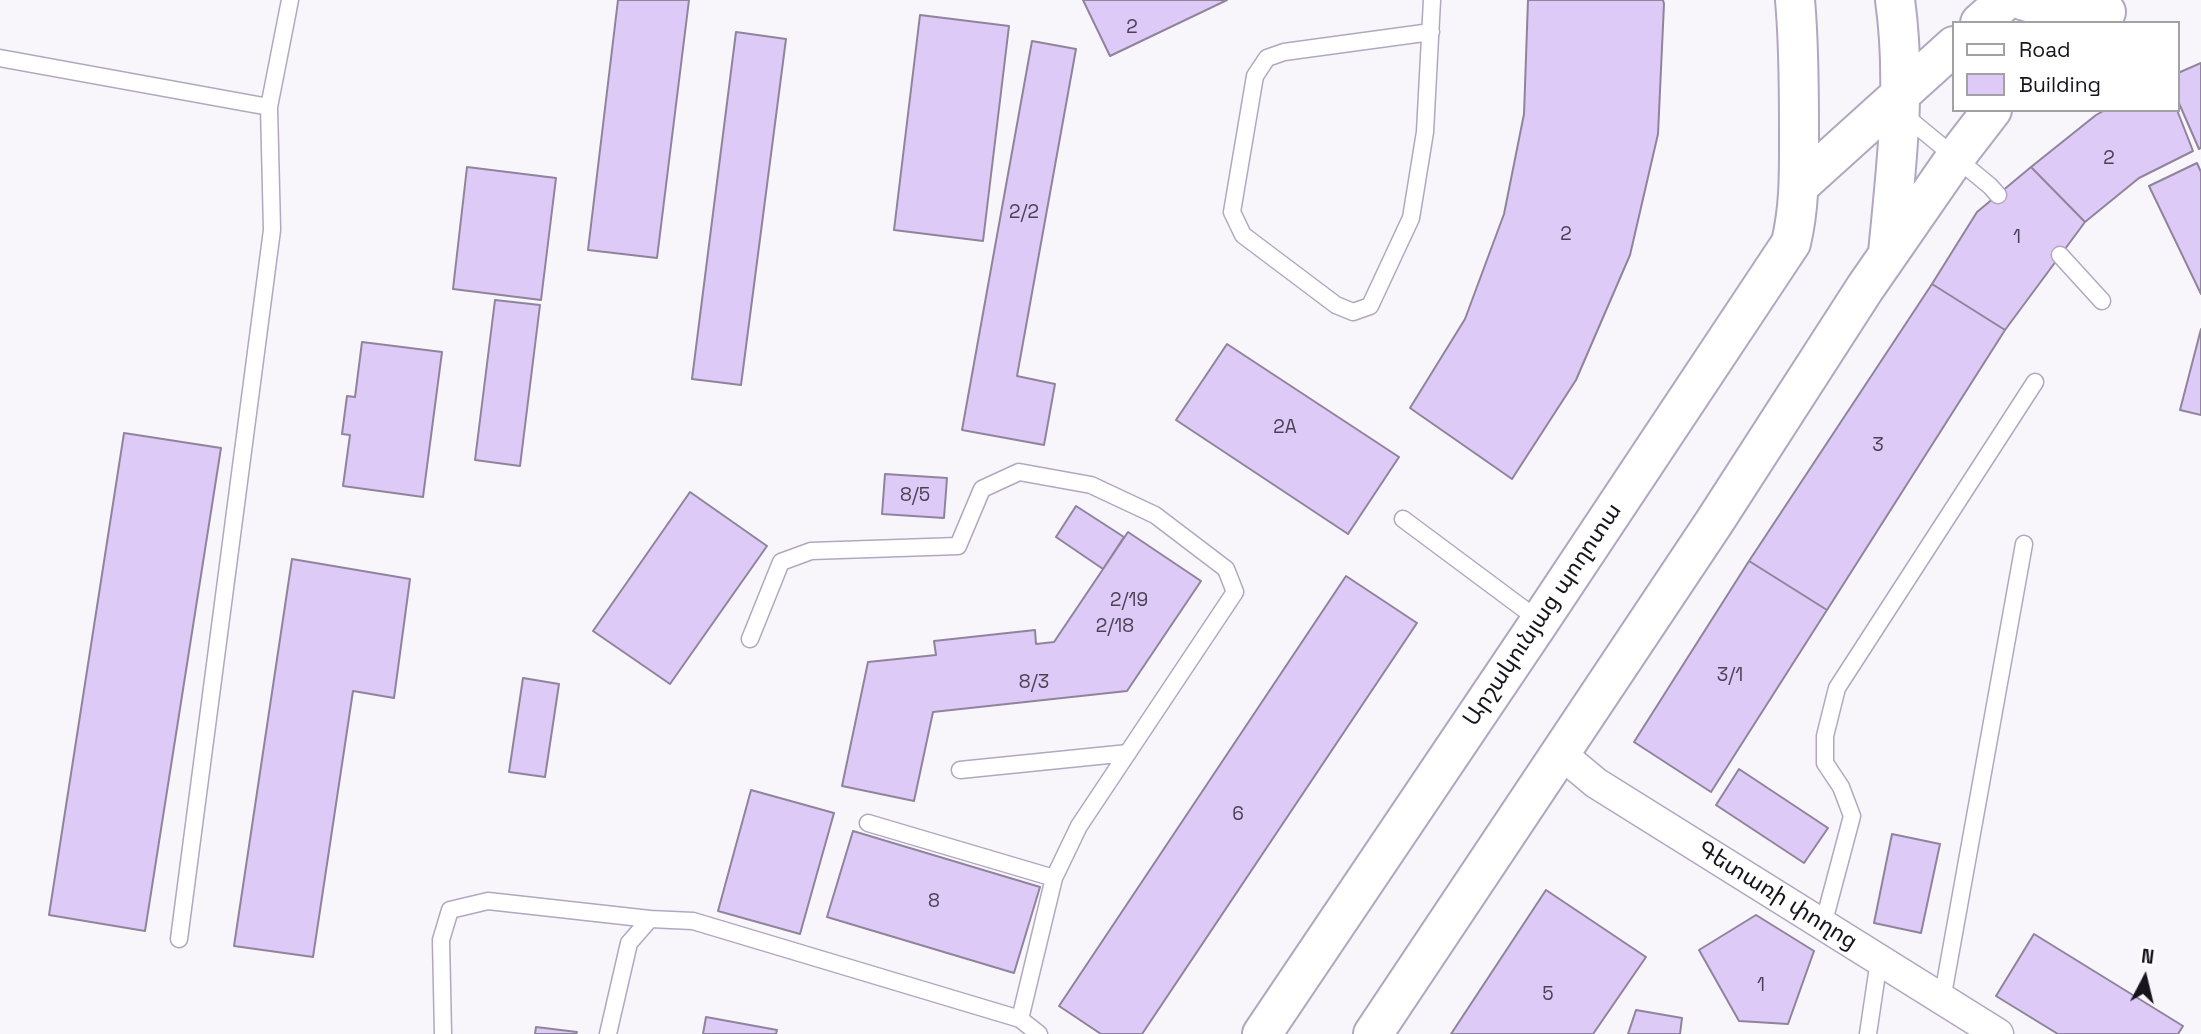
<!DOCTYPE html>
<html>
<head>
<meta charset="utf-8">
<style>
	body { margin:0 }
	#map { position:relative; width:2201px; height:1034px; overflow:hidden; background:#f8f6fb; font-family:"Space Grotesk",sans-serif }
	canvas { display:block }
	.legend { position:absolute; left:1952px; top:21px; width:228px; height:91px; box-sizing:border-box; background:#fff; border:2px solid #a3a1a5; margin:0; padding:9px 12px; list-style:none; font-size:21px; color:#18141d }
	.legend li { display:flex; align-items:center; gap:14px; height:35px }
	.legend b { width:35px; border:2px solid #a3a1a5 }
	.north { position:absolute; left:2110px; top:943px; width:70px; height:70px; -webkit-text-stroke:5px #fff; paint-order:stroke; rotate:7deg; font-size:19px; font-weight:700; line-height:28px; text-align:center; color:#18141d }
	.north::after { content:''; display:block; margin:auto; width:24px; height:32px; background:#18141d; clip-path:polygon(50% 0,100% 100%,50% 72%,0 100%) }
</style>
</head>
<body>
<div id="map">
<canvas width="2201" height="1034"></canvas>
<ul class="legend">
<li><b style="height:9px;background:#fff"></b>Road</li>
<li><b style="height:19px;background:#decaf7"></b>Building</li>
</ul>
<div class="north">N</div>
</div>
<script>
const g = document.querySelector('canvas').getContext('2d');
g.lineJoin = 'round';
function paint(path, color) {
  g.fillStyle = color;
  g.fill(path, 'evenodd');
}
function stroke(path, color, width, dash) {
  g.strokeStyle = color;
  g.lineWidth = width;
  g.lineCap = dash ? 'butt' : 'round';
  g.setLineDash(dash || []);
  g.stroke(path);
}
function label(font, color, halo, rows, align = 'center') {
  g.font = font + ' "Space Grotesk","Noto Sans Armenian",sans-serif';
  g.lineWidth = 5;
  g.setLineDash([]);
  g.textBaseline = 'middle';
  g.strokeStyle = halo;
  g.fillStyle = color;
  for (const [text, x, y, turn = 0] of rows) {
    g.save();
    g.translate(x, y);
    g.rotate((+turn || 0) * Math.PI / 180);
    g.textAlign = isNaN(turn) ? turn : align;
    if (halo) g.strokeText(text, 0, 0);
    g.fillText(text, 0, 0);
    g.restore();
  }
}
const building = new Path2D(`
	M618 0H689L657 258 588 250Z
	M1083 0H1227L1110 56Z
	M1528 0H1663L1664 4 1658 134 1630 255 1576 380 1512 479 1410 408 1465 319 1504 214 1524 114Z
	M920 15 1009 26 983 241 894 230Z
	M736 32 786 39 741 385 692 379Z
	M1032 41 1076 49 1017 376 1055 384 1044 445 962 430Z
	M2201 63V148L2199 149 2178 101V73Z
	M2105 110H2177L2193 151 2139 178 2085 222 2031 167 2096 115Z
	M2197 163 2201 172V294L2149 186Z
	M467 167 556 178 541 300 453 289Z
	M2031 167 2085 222 2005 330 1932 284 1977 212Z
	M1932 284 2005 330 1827 610 1749 561Z
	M495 300 540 305 520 466 475 460Z
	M2201 329V415L2180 410Z
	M362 342 442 352 423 497 343 486 350 435 342 434 347 396 355 397Z
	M1227 344 1399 457 1348 534 1176 420Z
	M124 433 221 448 145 931 49 915Z
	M885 474 947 478 944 518 882 514Z
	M690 492 767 546 670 684 593 631Z
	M1076 506 1124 537 1103 569 1056 537Z
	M1128 532 1201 581 1127 691 933 712 914 801 842 786 868 662 936 655 934 641 1035 630 1036 644 1054 642Z
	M292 559 410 579 394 698 353 691 313 957 234 946Z
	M1749 561 1827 610 1711 792 1634 742Z
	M1346 576 1417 623 1142 1034H1101L1059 1006Z
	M523 678 559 684 545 777 509 772Z
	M1739 769 1828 828 1804 863 1716 805Z
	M751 790 834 813 800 934 718 911Z
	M853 831 1040 887 1014 973 827 917Z
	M1892 834 1940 844 1921 933 1874 923Z
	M1546 890 1646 957 1593 1034H1451Z
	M1756 915 1814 951 1788 1024 1739 1021 1699 950Z
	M2034 934 2183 1026 2178 1034H2058L1996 996Z
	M1636 1010 1682 1018 1680 1034H1628Z
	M706 1017 777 1030 776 1034H703Z
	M536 1027 577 1032 576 1034H535Z`);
const lane = new Path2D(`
	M1431 32 1284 52 1267 58 1255 76 1232 212 1243 235 1336 305 1353 312 1370 306 1411 218 1425 132 1432 0
	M0 58 269 107 290 0
	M1904 115 1990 186 1998 195
	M2060 255 2102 301
	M1403 519 1540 621
	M750 639 781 562 811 551 958 546 982 489 1019 472 1091 485 1155 515 1226 569 1235 592 1079 826 1054 878 1020 1019
	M960 770 1128 753
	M868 823 1054 878
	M1823 925 1852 816 1841 787 1825 763V736L1837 688 2035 382
	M179 939 272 230 269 107
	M1942 1000 2024 544
	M443 1034 441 940 450 910 488 901 650 919
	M608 1034 629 943 650 919 693 921 1020 1019 1039 1034
	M1868 1034 1879 960`);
const street = new Path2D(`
	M1560 753 1596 783 1998 1034`);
const primary = new Path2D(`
	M2022 0 2048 8 2106 12
	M1980 23 2006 0
	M1799 186 1954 46
	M1888 253C1896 169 1907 84 1895 0
	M1262 1034 1540 621 1791 243C1800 205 1799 170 1799 130 1799 87 1799 43 1795 0
	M1373 1034 1715 521 1865 288 1955 158 1992 110`);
const numberNames = [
	["2",1132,28],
	["2",2109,159],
	["2/2",1024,213],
	["2",1566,235],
	["1",2017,238],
	["2A",1285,428],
	["3",1878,446],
	["8/5",915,496],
	["2/19",1129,601],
	["2/18",1115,627],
	["3/1",1730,676],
	["8/3",1034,683],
	["6",1238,815],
	["8",934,902],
	["1",1761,986],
	["5",1548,995]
];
const streetNames = [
	["Արշակունյաց պողոտա",1543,615,-56],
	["Գետառի փողոց",1777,896,32]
];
paint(building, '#decaf7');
stroke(building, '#8f849c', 2);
stroke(lane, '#b2a7c0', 19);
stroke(street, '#b2a7c0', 33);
stroke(primary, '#b2a7c0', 42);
stroke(lane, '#fff', 16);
stroke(street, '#fff', 30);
stroke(primary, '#fff', 38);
label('19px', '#4a4254', null, numberNames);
label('23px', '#18141d', '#fff', streetNames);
</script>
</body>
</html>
